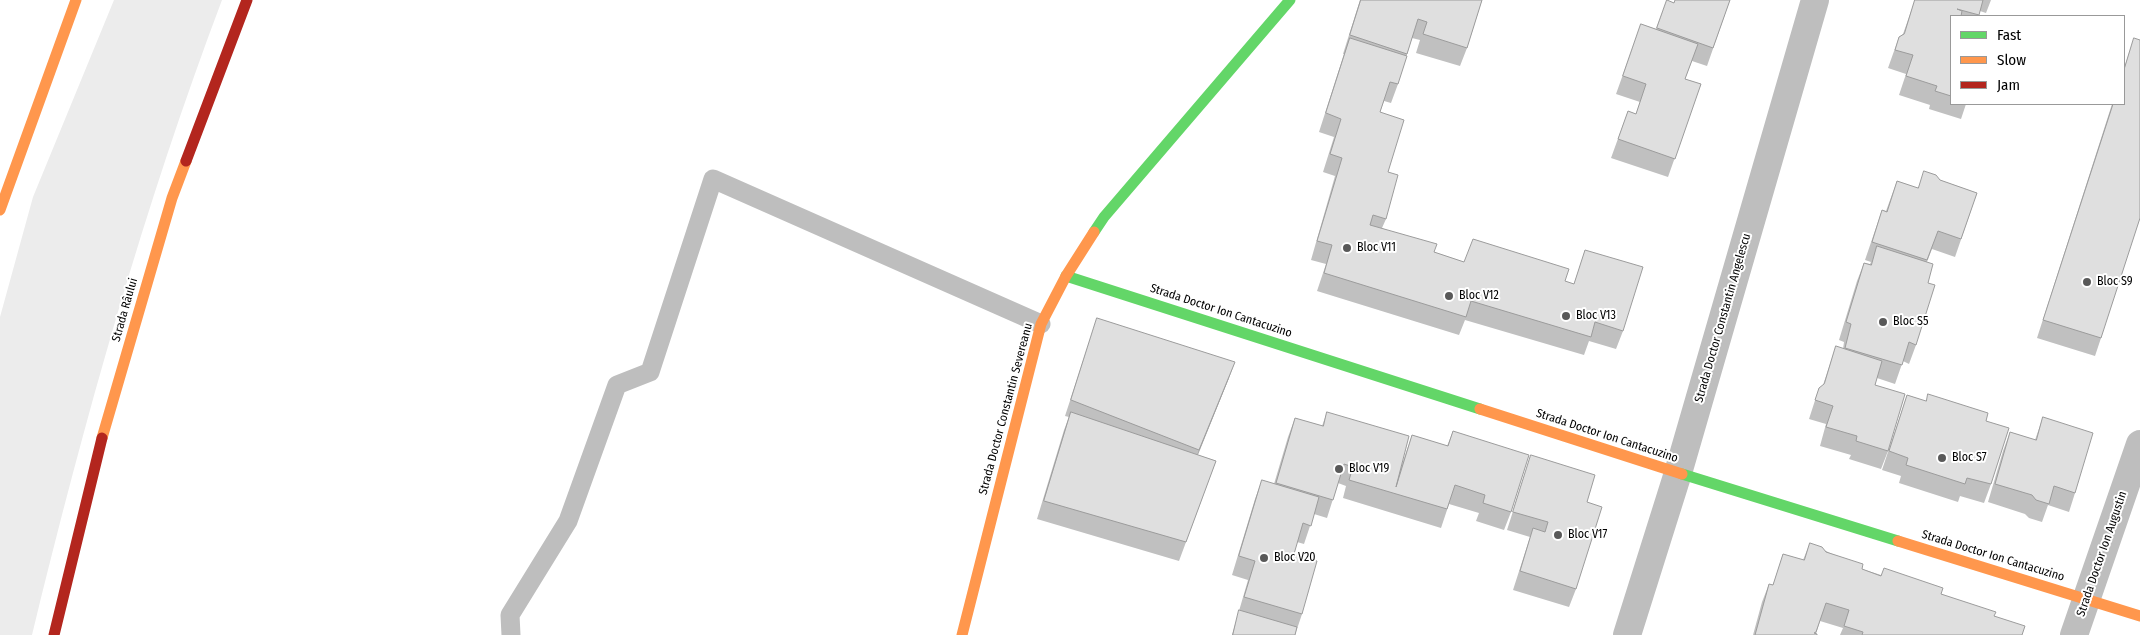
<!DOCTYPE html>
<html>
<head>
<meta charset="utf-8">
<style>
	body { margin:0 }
	#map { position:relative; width:2140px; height:635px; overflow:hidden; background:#fff; font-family:"Fira Sans Condensed",sans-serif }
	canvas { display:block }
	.legend { position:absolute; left:1950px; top:15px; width:175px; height:90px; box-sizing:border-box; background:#fff; border:1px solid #999; margin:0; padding:6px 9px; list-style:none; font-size:15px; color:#000 }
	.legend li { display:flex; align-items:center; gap:10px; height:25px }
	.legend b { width:25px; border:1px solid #999 }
</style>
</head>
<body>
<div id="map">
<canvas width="2140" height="635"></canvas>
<ul class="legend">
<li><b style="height:6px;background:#63d668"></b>Fast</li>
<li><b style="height:6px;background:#ff974d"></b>Slow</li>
<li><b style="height:6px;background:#b3261e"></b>Jam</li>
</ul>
</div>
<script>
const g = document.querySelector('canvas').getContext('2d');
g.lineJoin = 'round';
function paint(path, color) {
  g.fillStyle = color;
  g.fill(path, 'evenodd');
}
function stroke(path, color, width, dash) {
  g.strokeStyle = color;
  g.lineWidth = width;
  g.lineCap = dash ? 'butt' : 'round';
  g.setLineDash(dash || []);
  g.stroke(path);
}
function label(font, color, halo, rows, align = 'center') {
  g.font = font + ' "Fira Sans Condensed",sans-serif';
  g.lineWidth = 4;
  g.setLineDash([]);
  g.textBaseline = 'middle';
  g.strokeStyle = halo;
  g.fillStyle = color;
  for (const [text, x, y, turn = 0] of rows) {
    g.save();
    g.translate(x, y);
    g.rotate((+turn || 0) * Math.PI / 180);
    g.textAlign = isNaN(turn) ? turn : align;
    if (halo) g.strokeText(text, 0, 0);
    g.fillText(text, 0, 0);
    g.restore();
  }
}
const green = new Path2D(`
	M114 0H222C144 206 84 421 32 635H0V317L33 197Z`);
const lane = new Path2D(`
	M511 635 510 615 568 521 617 385 650 372 713 179 1041 324`);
const street = new Path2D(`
	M1627 635 1678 473 1815 0
	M2074 635 2140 444`);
const fast = new Path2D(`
	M1094 232 1104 217 1290 0
	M1066 276 1480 409
	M1682 474 1898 541`);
const slow = new Path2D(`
	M0 210 76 0
	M1480 409 1682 474
	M102 438 172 198 186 161
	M1898 541 2140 616
	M962 635 1041 324 1066 276 1094 232`);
const jam = new Path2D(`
	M186 161 247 0
	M54 635 102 438`);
const wall = new Path2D(`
	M1360 0H1482L1467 48 1460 66 1416 53 1420 40 1412 38 1398 84 1391 103 1384 101 1380 112 1388 172 1386 219 1382 228 1434 252 1464 262 1565 281 1574 284 1585 250 1623 331 1616 349 1589 341 1584 355 1465 320 1459 335 1317 291 1326 264 1311 260 1335 176 1323 172 1334 137 1319 132 1344 54H1343Z
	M1667 0 1674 3 1730 0 1707 66 1692 61 1685 79 1701 84 1668 177 1611 158 1628 111 1636 114 1640 102 1616 94 1641 24 1656 29Z
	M1915 0H1991L1986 13 1980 11 1978 16H1951V104H1966L1961 119 1929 109 1930 105 1899 95 1906 74 1888 68 1899 37 1903 34Z
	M2134 38 2101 338 2095 356 2037 338 2112 104H2124V68Z
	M1940 180 1977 193 1955 257 1932 249 1927 262 1928 283 1916 345 1909 364 1903 361 1895 384 1877 378 1875 385 1888 451 1881 469 1849 459 1851 455 1820 446 1826 424 1809 419 1819 388 1823 385 1836 346 1843 349 1844 342 1839 340 1857 281 1864 263 1870 264 1871 262 1865 260 1882 210 1886 211 1897 181 1917 188Z
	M1097 318 1229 378 1198 455 1216 461 1179 561 1037 519 1064 430 1069 417 1065 416Z
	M1907 395 1986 421 1991 484 1984 503 1960 496 1958 502 1899 483 1901 476 1882 470Z
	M1327 412 1400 470 1412 435 1447 446 1453 431 1511 512 1504 530 1476 521 1479 513 1449 504 1441 528 1343 498 1346 486 1338 483 1327 518 1314 514 1304 544 1297 542 1294 554 1302 614 1295 635H1232L1248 580 1232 575 1255 499 1262 480 1274 484 1288 437 1295 418 1322 426Z
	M2043 417 2075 493 2069 512 2048 505 2042 522 2029 518 2025 514 1988 502 2003 451 2010 432 2035 440Z
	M1531 455 1587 502 1576 589 1569 607 1513 590 1530 537 1507 530Z
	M1810 543 1862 569 1941 594 1994 616 2022 635H1840L1843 628 1820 621 1816 634 1817 635H1753L1762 602 1769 584 1773 585 1783 554 1803 560Z`);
const shadedWall = new Path2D(`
	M1235 362 1229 378 1193 466 1199 450Z`);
const building = new Path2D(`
	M1361 0H1482L1467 48 1423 34 1427 22 1418 19 1407 54 1350 35Z
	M1667 0 1674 3 1675 0H1730L1713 48 1657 28Z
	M1915 0H1983L1979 15 1957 9 1962 11 1961 16H1951V96L1935 91 1937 86 1906 76 1913 55 1895 50 1899 37 1904 34Z
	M1641 24 1698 44 1685 79 1701 84 1675 159 1618 139 1628 111 1636 114 1646 84 1623 76Z
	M1350 38 1407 56 1398 84 1390 82 1380 112 1404 120 1388 172 1398 175 1386 219 1373 215 1370 225 1437 244 1434 252 1464 262 1473 239 1569 269 1565 281 1574 284 1585 250 1643 267 1623 331 1595 322 1591 337 1471 301 1466 317 1324 273 1332 245 1317 241 1342 158 1330 154 1341 119 1326 113Z
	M2134 38 2140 40V218L2101 338 2043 320 2113 104H2124V70Z
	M1924 171 1936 175 1940 180 1977 193 1961 239 1938 231 1927 260 1872 242 1882 210 1887 212 1897 181 1918 188Z
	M1877 246 1933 264 1928 283 1935 285 1916 345 1909 342 1902 365 1845 348 1851 324 1846 322 1864 263 1871 265Z
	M1097 318 1235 362 1199 450 1071 400Z
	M1836 346 1882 361 1875 385 1905 394 1888 451 1856 441 1857 436 1826 427 1833 406 1815 400 1819 388 1824 384Z
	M1928 394 1988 413 1986 421 2009 428 1991 484 1967 478 1965 484 1906 465 1908 458 1889 451 1907 395 1926 401Z
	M1071 412 1216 461 1186 542 1044 501Z
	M1327 412 1409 436 1396 487 1412 435 1448 446 1453 431 1529 455 1511 512 1483 503 1485 495 1455 485 1447 509 1349 480 1353 467 1344 464 1333 500 1276 483 1295 418 1323 426Z
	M2043 417 2093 433 2075 493 2054 486 2049 504 2036 500 2032 495 1995 484 2010 432 2036 440Z
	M1531 455 1595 475 1587 502 1602 507 1576 589 1520 571 1533 528 1545 532 1548 522 1513 512Z
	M1262 480 1319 497 1311 526 1303 523 1294 554 1317 561 1302 614 1244 597 1255 561 1239 556Z
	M1810 543 1822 547 1826 552 1863 564 1862 569 1881 576 1884 568 1943 588 1941 594 1996 612 1994 616 2025 626 2022 635H1862L1863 632 1844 626 1849 610 1826 603 1816 632 1814 633 1817 634V635H1755L1769 584 1773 585 1783 554 1804 560Z
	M1239 610 1297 627 1295 635H1233Z`);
const markers = [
	[1347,248,5,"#595959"],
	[2087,282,5,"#595959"],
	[1449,296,5,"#595959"],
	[1566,316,5,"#595959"],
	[1883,322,5,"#595959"],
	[1942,458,5,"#595959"],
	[1339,469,5,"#595959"],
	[1558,535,5,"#595959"],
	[1264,558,5,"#595959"]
];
const poiNames = [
	["Bloc V11",1357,248],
	["Bloc S9",2097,282],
	["Bloc V12",1459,296],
	["Bloc V13",1576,316],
	["Bloc S5",1893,322],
	["Bloc S7",1952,458],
	["Bloc V19",1349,469],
	["Bloc V17",1568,535],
	["Bloc V20",1274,558]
];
const streetNames = [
	["Strada Râului",125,310,-74],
	["Strada Doctor Ion Cantacuzino",1221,311,18],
	["Strada Doctor Constantin Angelescu",1723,318,-74],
	["Strada Doctor Constantin Severeanu",1006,409,-75],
	["Strada Doctor Ion Cantacuzino",1607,436,18],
	["Strada Doctor Ion Augustin",2102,554,-71],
	["Strada Doctor Ion Cantacuzino",1993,556,17]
];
paint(green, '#ececec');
stroke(lane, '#bebebe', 19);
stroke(street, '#bebebe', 28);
stroke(fast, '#63d668', 11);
stroke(slow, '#ff974d', 11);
stroke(jam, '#b3261e', 11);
paint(wall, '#c0c0c0');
paint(shadedWall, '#9c9c9c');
paint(building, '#dfdfdf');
stroke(building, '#9c9c9c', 1);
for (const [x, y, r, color] of markers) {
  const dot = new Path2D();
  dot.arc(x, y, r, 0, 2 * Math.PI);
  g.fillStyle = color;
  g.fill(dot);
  stroke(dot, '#fff', 2);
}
label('12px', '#000', '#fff', poiNames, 'left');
label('12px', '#000', '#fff', streetNames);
</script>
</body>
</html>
